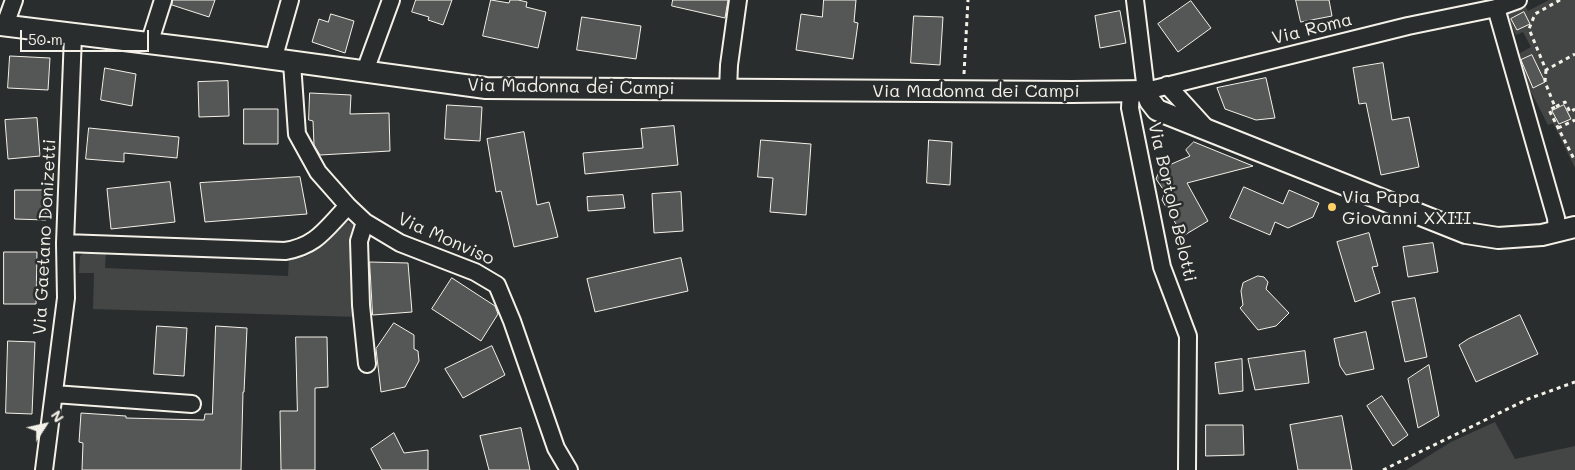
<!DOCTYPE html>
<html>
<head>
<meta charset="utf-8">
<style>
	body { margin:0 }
	#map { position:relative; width:1575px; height:470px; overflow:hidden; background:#2a2d2e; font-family:Mali,sans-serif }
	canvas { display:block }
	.north { position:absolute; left:20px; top:400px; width:50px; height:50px; -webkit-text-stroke:4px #2a2d2e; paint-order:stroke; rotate:55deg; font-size:14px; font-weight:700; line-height:20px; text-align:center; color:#f4f1e8 }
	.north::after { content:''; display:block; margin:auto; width:18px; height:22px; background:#f4f1e8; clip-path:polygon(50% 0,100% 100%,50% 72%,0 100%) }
	.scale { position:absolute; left:20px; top:30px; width:129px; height:22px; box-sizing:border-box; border:2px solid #f4f1e8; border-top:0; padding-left:6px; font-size:15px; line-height:18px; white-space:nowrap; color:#f4f1e8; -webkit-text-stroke:4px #2a2d2e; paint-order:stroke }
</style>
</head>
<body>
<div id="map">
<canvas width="1575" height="470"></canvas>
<div class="north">N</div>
<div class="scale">50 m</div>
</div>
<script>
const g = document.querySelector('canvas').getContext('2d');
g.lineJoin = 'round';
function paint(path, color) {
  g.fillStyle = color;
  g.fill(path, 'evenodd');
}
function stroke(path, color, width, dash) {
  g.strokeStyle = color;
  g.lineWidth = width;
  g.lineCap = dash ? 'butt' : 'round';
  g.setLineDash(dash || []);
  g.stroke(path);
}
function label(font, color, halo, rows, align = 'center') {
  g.font = font + ' Mali,sans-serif';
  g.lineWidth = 5;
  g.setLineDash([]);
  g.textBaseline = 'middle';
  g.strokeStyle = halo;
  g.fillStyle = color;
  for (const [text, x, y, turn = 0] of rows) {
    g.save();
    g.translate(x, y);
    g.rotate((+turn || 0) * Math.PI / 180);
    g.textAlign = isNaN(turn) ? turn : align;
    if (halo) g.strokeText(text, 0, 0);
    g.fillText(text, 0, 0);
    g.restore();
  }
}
const green = new Path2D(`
	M1549 0H1575V168L1553 123 1548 125 1513 57 1531 47 1523 32 1516 35 1506 15 1525 6 1528 11Z
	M342 221 354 224 357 233 359 317 93 309 94 273H79L80 256 88 250H106L105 268 288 276 289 257H305L320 248Z
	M1495 422 1515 459 1575 446V470H1406L1451 442Z`);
const building = new Path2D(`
	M173 0H215L209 17 172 5Z
	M416 0H452L443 25 428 20 429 17 412 12Z
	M491 0 509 3 510 0H518L527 2 526 7 546 12 538 48 483 36Z
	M673 0H728L725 18 672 6Z
	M824 0H856L854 22 858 23 853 59 796 50 801 14 822 17Z
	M1296 0H1329L1332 16 1301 22Z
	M1191 1 1211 28 1178 52 1158 24Z
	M1120 11 1126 43 1100 48 1095 16Z
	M1524 12 1530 24 1517 30 1511 19Z
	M331 14 354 21 345 53 312 42 319 19 328 22Z
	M914 16 943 17 940 65 911 63Z
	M582 17 641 26 636 59 577 50Z
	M1532 55 1545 82 1533 88 1521 60Z
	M10 56 50 58 48 90 8 88Z
	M1383 63 1392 120 1409 117 1419 167 1381 175 1366 103 1359 104 1353 68Z
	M105 68 136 74 132 106 101 100Z
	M1266 78 1275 118 1256 120 1225 109 1217 88Z
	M228 81 229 116 199 117 198 82Z
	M310 93 351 95 350 114 389 113 390 151 320 155 314 145 313 121 309 120Z
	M447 105 482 107 480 141 445 139Z
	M1564 105 1571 119 1559 124 1552 111Z
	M244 109H278V144H244Z
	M37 118 40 156 8 159 5 120Z
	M674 126 678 165 585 174 583 153 643 148 641 129Z
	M89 128 179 137 177 158 124 153V162L86 159Z
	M524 132 537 205 549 202 558 237 514 247 501 191 496 192 487 139Z
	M761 140 811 144 806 215 770 212 773 178 758 177Z
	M929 140 952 142 950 185 927 183Z
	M1194 142 1253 166 1187 183 1208 221 1183 236 1162 200 1165 192 1156 179 1160 169 1190 156 1186 150Z
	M300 177 307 214 205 222 200 183Z
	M170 182 175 222 111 229 107 189Z
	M1244 187 1283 204 1289 190 1319 203 1313 217 1288 228 1275 222 1270 235 1230 218Z
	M15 190H46V220L15 219Z
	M681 192 683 231 654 233 652 194Z
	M623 195 625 208 588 211 587 197Z
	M1369 233 1378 266 1372 267 1380 293 1355 302 1337 242Z
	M1433 243 1438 272 1408 277 1403 247Z
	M4 252H37L36 304H4Z
	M681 258 688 291 595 312 587 279Z
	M370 262 408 263 412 312 373 315Z
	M1258 276 1264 277 1268 282 1266 289 1289 313 1276 326 1258 330 1240 308 1243 305 1241 291 1243 283Z
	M452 278 495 306 498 314 481 341 432 309Z
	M1415 298 1427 357 1405 362 1392 302Z
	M1520 315 1538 354 1476 382 1459 345 1468 339Z
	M394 323 414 335V349L418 351 419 361 405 387 381 392 376 349Z
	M157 326 187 328 184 376 154 374Z
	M216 326 247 328 244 392H243L241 470H82L83 443 79 442 81 413 126 416V418L204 420 205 414H212Z
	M1366 332 1374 369 1346 375 1340 366 1334 339Z
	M296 337H327L328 387 315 388V470H281L280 411H297Z
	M8 341 35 342 32 414 6 413Z
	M492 346 505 375 463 398 445 369Z
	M1305 351 1309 383 1255 390 1248 359Z
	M1242 359 1243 391 1219 394 1215 363Z
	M1429 365 1439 416 1418 428 1408 379Z
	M1382 396 1408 435 1393 446 1367 406Z
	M1342 416 1352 470H1298L1290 425Z
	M1206 425H1243L1244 455 1206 456Z
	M521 428 530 470H489L480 436Z
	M394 433 404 453 428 450V470H382L371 449Z`);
const path = new Path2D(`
	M1560 0 1535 14 1529 29 1546 70 1575 54
	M1546 70 1545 82 1555 107 1565 102 1570 112 1575 109
	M964 74 968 0
	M1555 107 1549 110 1575 161
	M1558 128 1575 120
	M1383 470 1528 399 1575 382`);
const minor = new Path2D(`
	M1135 0 1146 91 1408 26 1496 8 1518 0
	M1496 8 1556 218 1557 231
	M5 25 14 0
	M149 44 163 0
	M273 60 290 0
	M292 63 297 134 318 172 348 206 365 222 400 243 475 272 497 285 512 321 556 448 569 470
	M365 71 391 0
	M1167 85 1207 129
	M728 90 729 65 738 0
	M1131 91 1130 108 1162 267 1188 336 1187 470
	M365 222 359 241 361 305 367 364
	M65 243 285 251C317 246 326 228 348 206
	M54 394 192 404
	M44 470 66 298 65 243 73 35`);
const tertiary = new Path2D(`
	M0 25 222 52 486 88 1072 92 1146 91 1150 101 1157 110 1466 233 1498 238 1542 235 1575 227`);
const markers = [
	[1332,207,5,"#ffd166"]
];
const streetNames = [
	["Via Roma",1312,29,-14],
	["Via Madonna dei Campi",571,87,1],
	["Via Madonna dei Campi",976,91],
	["Via Bortolo Belotti",1172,202,77],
	["Via Gaetano Donizetti",45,237,-87],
	["Via Monviso",446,239,24]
];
const poiNames = [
	["Via Papa",1342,197],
	["Giovanni XXIII",1342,218]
];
paint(green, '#444645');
paint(building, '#555756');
stroke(building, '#f4f1e8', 1);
stroke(minor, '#f4f1e8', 20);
stroke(tertiary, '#f4f1e8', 24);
stroke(path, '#f4f1e8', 3, [4, 4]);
stroke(minor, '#2a2d2e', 16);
stroke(tertiary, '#2a2d2e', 20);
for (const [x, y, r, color] of markers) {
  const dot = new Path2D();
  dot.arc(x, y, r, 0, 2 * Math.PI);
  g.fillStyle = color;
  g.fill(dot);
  stroke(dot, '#2a2d2e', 2);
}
label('18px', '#f4f1e8', '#2a2d2e', streetNames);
label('18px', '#f4f1e8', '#2a2d2e', poiNames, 'left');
</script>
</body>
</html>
